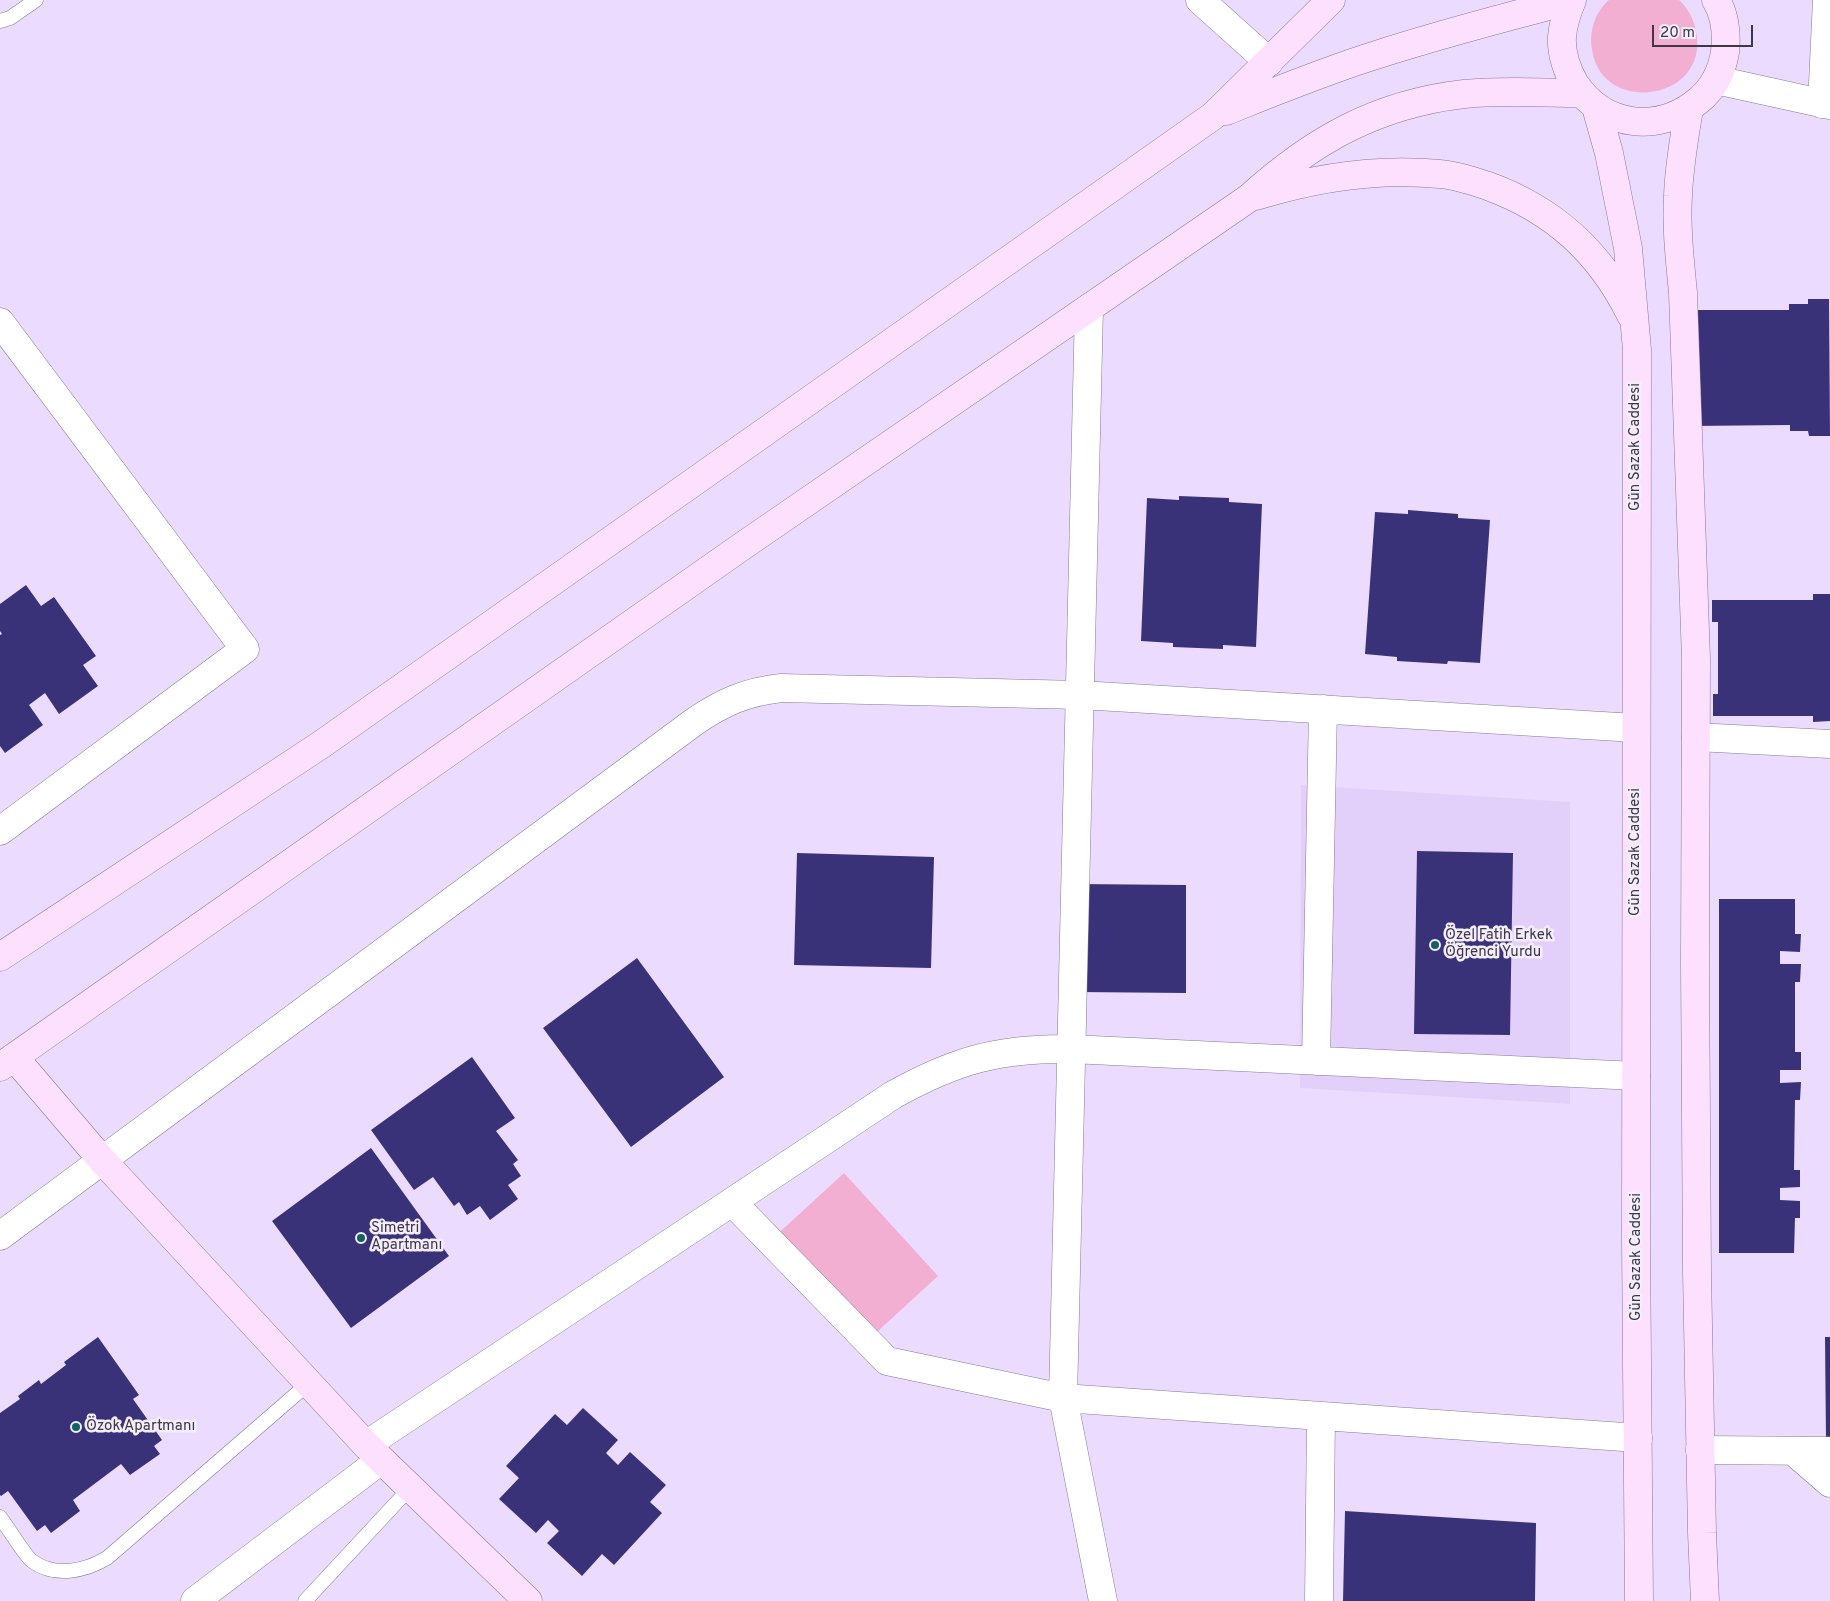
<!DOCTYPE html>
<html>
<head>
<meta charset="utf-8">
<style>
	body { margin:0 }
	#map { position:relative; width:1830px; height:1601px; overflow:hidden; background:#ebdcff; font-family:Overpass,sans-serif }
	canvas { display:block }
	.scale { position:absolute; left:1652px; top:25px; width:101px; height:22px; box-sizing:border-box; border:2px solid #3e3745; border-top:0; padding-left:6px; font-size:15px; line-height:18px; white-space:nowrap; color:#3e3745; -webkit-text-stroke:4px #f4eefc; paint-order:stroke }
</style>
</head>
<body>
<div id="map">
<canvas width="1830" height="1601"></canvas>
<div class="scale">20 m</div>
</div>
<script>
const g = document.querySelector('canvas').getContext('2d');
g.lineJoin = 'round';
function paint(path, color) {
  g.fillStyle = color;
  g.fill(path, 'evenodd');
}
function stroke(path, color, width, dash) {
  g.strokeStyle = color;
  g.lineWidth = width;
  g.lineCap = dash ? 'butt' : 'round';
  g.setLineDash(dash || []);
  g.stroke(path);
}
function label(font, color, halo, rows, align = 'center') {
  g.font = font + ' Overpass,sans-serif';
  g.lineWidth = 5;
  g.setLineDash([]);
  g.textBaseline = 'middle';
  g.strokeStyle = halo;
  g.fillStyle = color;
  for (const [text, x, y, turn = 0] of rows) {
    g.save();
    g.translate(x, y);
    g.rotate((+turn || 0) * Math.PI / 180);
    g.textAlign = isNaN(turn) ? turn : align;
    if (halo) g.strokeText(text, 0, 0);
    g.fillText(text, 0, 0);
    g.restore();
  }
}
const built = new Path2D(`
	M1301 785 1570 802V1104L1300 1088Z`);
const green = new Path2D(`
	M1609 0H1679C1690 10 1695 22 1697 37 1704 103 1600 114 1592 49 1589 31 1595 12 1609 0Z
	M844 1173 938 1276 865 1343 771 1240Z`);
const building = new Path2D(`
	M1808 299H1829L1830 436H1809L1808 431H1790V425L1690 426 1689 310H1789V304H1808Z
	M1179 496 1229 498V502L1262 504 1256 647 1223 645V649L1173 647V643L1141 641 1147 498 1179 500Z
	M1408 510 1458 514V518L1490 520 1480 663 1448 661 1447 664 1397 661V657L1365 654 1375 512 1408 514Z
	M26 585 41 606 54 597 96 656 83 665 98 686 59 714 45 693 29 705 43 725 5 753 0 746V635L2 634 0 631V604Z
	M1813 594H1830V721L1813 722V716H1713V694H1718V622H1712V600H1813Z
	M1417 851 1513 853 1510 1035 1414 1034Z
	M797 853 934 857 931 968 794 965Z
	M1077 884 1186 885V993L1077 992Z
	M1719 899H1795V934H1801L1800 952 1780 951V964H1801L1800 982H1795V1052H1801V1070H1780V1083L1801 1082 1800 1100H1795L1794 1170H1800V1187L1780 1188V1200L1800 1201V1218H1795L1794 1253H1719Z
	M637 958 724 1077 631 1147 543 1028Z
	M472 1057 515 1118 496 1131 518 1160 513 1164 521 1176 508 1185 518 1199 490 1220 480 1206 467 1215 459 1202 454 1206 433 1177 414 1190 371 1130Z
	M371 1148 449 1256 351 1328 272 1221Z
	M98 1337 139 1395 133 1399 162 1440 154 1446 160 1454 130 1475 121 1464 73 1500 80 1511 51 1533 45 1525 37 1531 8 1491 1 1496 0 1495V1413L20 1399 18 1396 39 1380 41 1384 66 1365 64 1362Z
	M1825 1337H1830V1440H1826Z
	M583 1408 618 1440 606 1453 618 1465 630 1452 666 1485 650 1502 662 1513 614 1565 602 1554 582 1576 547 1543 559 1531 548 1520 536 1533 499 1499 519 1478 506 1466 555 1414 567 1425Z
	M1345 1511 1536 1523 1535 1601H1343Z`);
const lane = new Path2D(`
	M0 21 10 18 36 0
	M0 1517C7 1526 25 1556 32 1561 55 1578 85 1571 107 1558L309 1383
	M305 1601 410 1488`);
const street = new Path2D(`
	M1200 0 1269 62
	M1716 80 1830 105
	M1822 104 1827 0
	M1089 308 1063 1398 1103 1601
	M0 322 245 649 0 831
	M1696 737 1830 744
	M1316 1061 1323 709
	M732 1202 887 1361 1063 1398 1638 1438
	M0 1236 694 722C723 702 746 692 781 688L1080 695 1636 728
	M366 1445 893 1095C956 1060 999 1048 1071 1049L1636 1076
	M1700 1450 1830 1451
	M1793 1451 1830 1483
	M195 1601 381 1460
	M1319 1601 1321 1416`);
const secondary = new Path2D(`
	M1572 0C1567 12 1563 24 1562 37 1561 53 1567 71 1575 84 1604 127 1658 134 1698 101 1713 89 1722 71 1725 52 1727 35 1725 15 1716 0
	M1596 107 1609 153 1628 248 1637 350 1636 1241 1639 1601
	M1689 109C1684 138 1679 167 1678 196 1676 228 1680 261 1683 293L1696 659 1695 965 1697 1271 1702 1533 1705 1601
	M1226 111C1276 91 1325 71 1376 55 1441 34 1506 17 1572 0
	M1256 196C1314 178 1378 168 1440 174 1456 175 1473 181 1488 186 1554 210 1600 252 1631 315
	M0 957 322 744 1213 116 1331 0
	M14 1057 102 1160 366 1445 528 1601
	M0 1067 744 545 1249 198C1313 140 1377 104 1464 94 1503 90 1543 93 1582 93`);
const markers = [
	[1435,945,5,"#126265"],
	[361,1238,5,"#126265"],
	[76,1427,5,"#126265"]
];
const streetNames = [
	["Gün Sazak Caddesi",1636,447,-90],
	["Gün Sazak Caddesi",1636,852,-90],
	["Gün Sazak Caddesi",1637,1257,-90]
];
const poiNames = [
	["Özel Fatih Erkek",1445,936],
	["Öğrenci Yurdu",1445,953],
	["Simetri",371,1229],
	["Apartmanı",371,1246],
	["Özok Apartmanı",86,1427]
];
paint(built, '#e3d0fa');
paint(green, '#f3afd1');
paint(building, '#3a3279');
stroke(lane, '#867898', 15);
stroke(street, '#867898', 29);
stroke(secondary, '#867898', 29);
stroke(lane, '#fff', 14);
stroke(street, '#fff', 28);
stroke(secondary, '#fde0fe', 28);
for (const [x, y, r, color] of markers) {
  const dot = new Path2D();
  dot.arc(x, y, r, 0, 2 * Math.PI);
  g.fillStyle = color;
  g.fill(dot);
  stroke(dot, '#f4eefc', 2);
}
label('15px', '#3e3745', '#f4eefc', streetNames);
label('15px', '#3e3745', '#f4eefc', poiNames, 'left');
</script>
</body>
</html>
